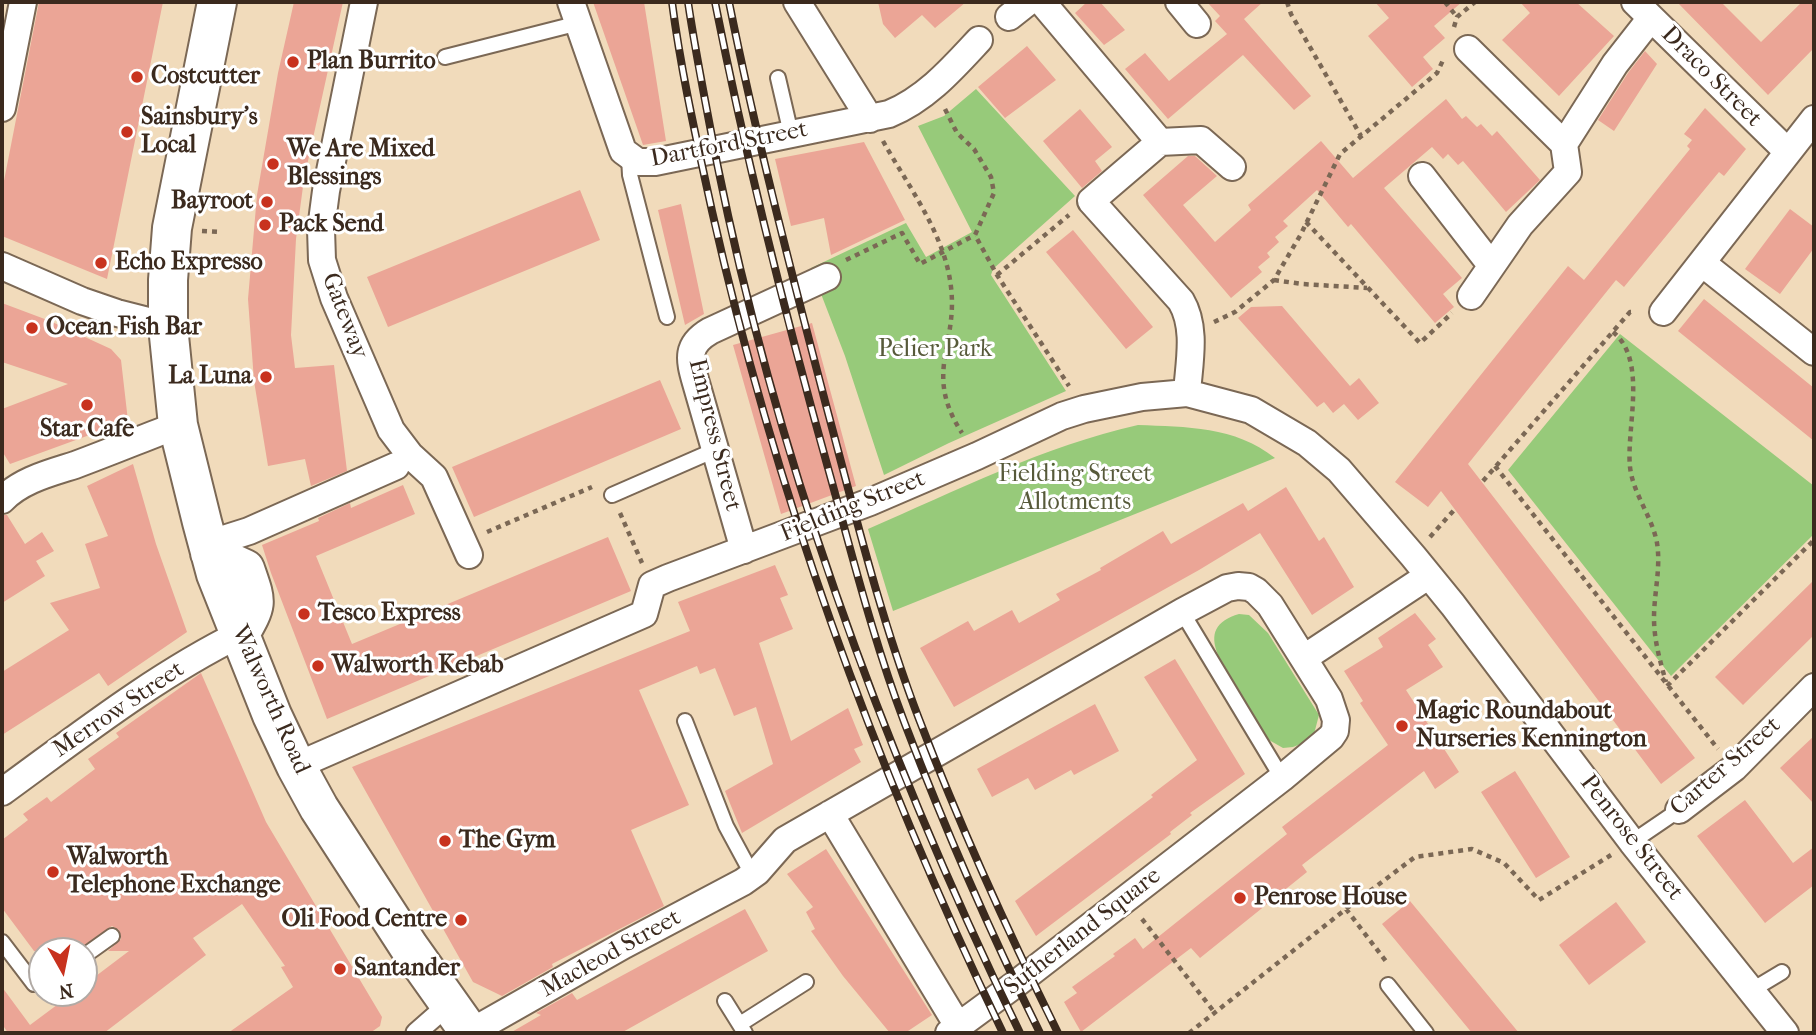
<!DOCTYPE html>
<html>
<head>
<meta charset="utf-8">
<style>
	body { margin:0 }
	#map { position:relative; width:1816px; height:1035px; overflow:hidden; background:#f1dbbb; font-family:"IM FELL French Canon",serif }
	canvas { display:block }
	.frame { position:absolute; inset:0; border:4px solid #3b2a1e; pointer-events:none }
	.north { position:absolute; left:28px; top:937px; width:70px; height:70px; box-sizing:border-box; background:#fff; border:2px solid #b1aaa5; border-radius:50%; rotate:171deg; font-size:19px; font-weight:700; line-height:28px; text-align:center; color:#3b2a1e }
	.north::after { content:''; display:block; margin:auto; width:24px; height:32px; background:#c8321e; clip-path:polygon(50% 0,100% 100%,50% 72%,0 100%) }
</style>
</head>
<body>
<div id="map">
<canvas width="1816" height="1035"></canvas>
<div class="frame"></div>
<div class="north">N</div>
</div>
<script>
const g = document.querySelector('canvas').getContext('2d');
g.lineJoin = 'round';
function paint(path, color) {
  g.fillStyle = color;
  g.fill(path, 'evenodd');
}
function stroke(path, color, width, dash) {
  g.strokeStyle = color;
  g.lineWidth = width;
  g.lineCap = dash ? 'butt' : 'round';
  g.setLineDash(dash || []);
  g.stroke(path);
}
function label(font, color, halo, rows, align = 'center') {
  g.font = font + ' "IM FELL French Canon",serif';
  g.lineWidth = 6;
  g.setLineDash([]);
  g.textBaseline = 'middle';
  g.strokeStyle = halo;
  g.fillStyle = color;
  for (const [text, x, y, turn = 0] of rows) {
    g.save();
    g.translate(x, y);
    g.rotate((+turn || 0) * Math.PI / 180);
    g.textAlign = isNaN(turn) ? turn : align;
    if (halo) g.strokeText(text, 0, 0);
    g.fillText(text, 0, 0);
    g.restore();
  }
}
const green = new Path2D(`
	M976 89 1075 196 993 269 991 275 1066 391 949 443 884 475 845 356 811 268 906 223 926 257 972 232 918 126 944 116Z
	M1620 334 1814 486V534L1671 676 1508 470Z
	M1138 425C1186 427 1235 426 1275 458L893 611 868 529C956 491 1044 446 1138 425Z
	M1239 614 1249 615 1268 633 1319 715 1314 734 1306 742 1293 747 1283 748 1269 740 1218 655C1209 633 1216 621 1239 614Z`);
const building = new Path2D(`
	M39 2H163L107 279 2 236V191Z
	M294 2H343L304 179 296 239 291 335 295 368 334 365 347 471 311 486 305 459 268 466 254 381 248 299 257 195 278 73Z
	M593 2H644L666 141 643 145Z
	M878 2H966L935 28 922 15 895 38 883 24Z
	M1087 2H1100L1125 30 1104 45 1075 13Z
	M1207 2H1263L1244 19 1311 96 1294 110 1243 55 1168 119 1125 69 1145 53 1169 81 1227 34 1215 21 1220 16Z
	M1375 2H1462L1434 26 1445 38 1423 57 1433 69 1412 87 1368 36 1389 18Z
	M1520 2H1576L1614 36 1559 96 1502 40 1530 13Z
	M1677 2H1721L1761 42 1802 2H1814V48L1768 95Z
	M1027 46 1056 80 1005 118 978 87Z
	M1645 51 1657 64 1614 131 1598 120 1628 73Z
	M1446 99 1462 119 1466 116 1477 127 1481 124 1492 136 1497 131 1540 180 1506 212 1463 161 1458 165 1448 154 1443 159 1432 147 1384 188 1462 278 1443 294 1454 307 1435 323 1351 224 1348 227 1317 190 1283 221 1288 226 1275 237 1279 242 1267 253 1270 257 1258 267 1262 272 1231 298 1143 195 1188 156H1195L1217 176 1183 205 1215 242 1251 210 1248 205 1321 141 1353 178Z
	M1705 108 1746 149 1724 176 1719 172 1624 287 1616 280 1468 464 1695 758 1661 784 1441 491 1428 507 1395 482 1568 266 1584 280 1690 149 1687 146 1692 140 1684 134Z
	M1080 109 1112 147 1095 161 1102 171 1082 188 1043 141Z
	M864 142 905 220 831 255 824 218 791 226 775 159Z
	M580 190 600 240 388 327 367 277Z
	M681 204 704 314 685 325 658 210Z
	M1790 209 1814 227V248L1780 294 1745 269Z
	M1073 230 1153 327 1126 349 1046 252Z
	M1704 299 1814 388V441L1678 331Z
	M2 303 50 321 111 349 121 360 128 421 10 464 2 451V409L68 384 2 362Z
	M1282 306 1350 386 1359 378 1379 403 1358 420 1344 404 1333 413 1324 402 1317 407 1238 318 1251 307Z
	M812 323 856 486 781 514 733 345Z
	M660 380 681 429 474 517 452 467Z
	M133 464 156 544 187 632 108 686 99 673 2 735V672L69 630 50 603 100 588 85 544 108 536 87 486Z
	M403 485 415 514 316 556 352 644 608 537 631 591 327 719 271 573 262 545 319 521 318 518 350 503 351 508Z
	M1286 487 1319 541 1324 537 1354 587 1312 615 1260 533 1199 570 954 707 920 648 968 621 974 631 1012 610 1019 623 1060 600 1056 594 1101 570 1100 568 1163 531 1171 544 1243 503 1248 511Z
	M2 515H7L25 544 42 532 54 551 36 561 45 576 2 603Z
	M775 565 788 595 780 598 793 629 759 643 791 741 848 708 863 745 854 749 861 762 742 833 725 791 773 764 756 707 734 716 715 668 700 674 697 666 639 690 689 805 631 830 664 906 552 964 553 967 502 996 473 982 352 767 690 631 678 602Z
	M1814 580V635L1743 705 1715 677Z
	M1415 613 1436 639 1428 645 1443 667 1406 690 1459 772 1435 789 1424 771 1302 865 1307 872 1200 958 1191 948 1081 1032 1064 1002 1077 993 1072 987 1115 956 1113 954 1135 938 1143 949 1287 834 1282 827 1388 745 1360 703 1363 701 1344 671 1383 647 1378 638Z
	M1175 659 1245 774 1190 813 1192 815 1170 832 1171 834 1036 936 1015 901 1153 797 1151 795 1197 760 1144 677Z
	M201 673 266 822 382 1017 380 1026 370 1033H228L293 987 281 967 285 966 242 904 193 938 206 955 104 1033H8L2 1024V987L30 1025 73 993H84V985L129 951H108L121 939 119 930 112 926 76 951H34L2 908V840L28 820 23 814 47 797 51 802 95 769 88 759 119 737 116 733Z
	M1095 704 1119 751 1074 775 1071 770 1035 790 1028 778 992 797 977 769Z
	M1814 736V804L1780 768Z
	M1515 771 1570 857 1536 878 1481 792Z
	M1745 800 1793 863 1814 847V885L1765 923 1697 836Z
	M826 849 932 1015 905 1033H890L843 976 811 931 815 929 806 912 813 907 787 874Z
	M1410 901 1519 1033H1472L1382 924Z
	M1616 902 1646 942 1589 985 1559 945Z
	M745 909 768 951 621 1033H510L541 1015 536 1013 572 993 577 1000Z`);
const path = new Path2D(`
	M1287 2 1291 14 1361 136
	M1445 2 1457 17
	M1454 27 1457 17 1475 2
	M945 109 957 133 974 149 991 177 994 193 975 235 997 275 1069 386
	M883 141C908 186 945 234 951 287 958 346 923 373 962 433
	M1306 222 1420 343 1452 313
	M202 231 221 232
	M846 260 902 233 920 264 975 235
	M997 275 1069 215
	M1274 280 1302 284 1367 288
	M1214 322 1235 312 1274 280 1301 234 1340 154 1437 73 1444 58
	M1613 332C1648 360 1626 428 1630 467 1633 494 1652 516 1657 543 1661 568 1654 593 1654 618 1654 640 1660 661 1666 682
	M1495 466 1718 749
	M1483 481 1630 312H1636
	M620 513 642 563
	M487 532 592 487
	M1430 537 1455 509
	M1667 686 1814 540
	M1346 909 1388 964
	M1142 919 1215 1013
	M1189 1033 1346 909 1415 857 1472 849 1504 863 1539 900 1611 855`);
const service = new Path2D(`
	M445 57 579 23
	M778 78 791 134
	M629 157 630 175 667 317
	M612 495 715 450
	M1182 612 1282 778
	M685 721 726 826 753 876
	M1632 842 1679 810
	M2 942 34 984 42 982
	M84 956 112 936
	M1388 985 1426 1033
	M1752 990 1782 972
	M725 1001 745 1033
	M740 1024 806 982`);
const pedestrian = new Path2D(`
	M416 1033 449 1004`);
const minor = new Path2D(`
	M364 2 326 191 321 229 322 260 334 298 391 430 410 455 434 477 469 555
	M571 2 623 151 638 162H655L889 114C926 99 953 68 979 40
	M797 2 870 119
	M1042 2 1160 142 1091 201 1181 301C1197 328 1189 363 1187 393
	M1179 2 1197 24
	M1635 2 1788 152
	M1009 17 1028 2
	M1468 49 1564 144 1568 172 1520 225 1471 296
	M2 108 23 2
	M1160 142 1201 140 1232 167
	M1564 144 1615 64 1651 18
	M1422 176 1491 265
	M1702 263 1814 352
	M2 266 82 301 117 313 168 326
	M1663 312 1814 119
	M2 500C21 480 50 473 75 465 110 452 144 438 178 425
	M208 544 249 531 396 466
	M744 550 696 383C689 359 686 345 710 331L827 277
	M1304 658 1428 576
	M296 766 644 614 652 585 668 578 870 502 977 456 1062 416 1084 409 1142 397 1187 393 1251 410 1307 443 1339 470 1413 556 1453 605 1632 842 1785 1033
	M2 792C79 736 155 676 240 634
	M1679 810 1734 768 1814 687
	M830 814 958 1026
	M469 1033 624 945 743 882 757 872 785 840 1182 612 1227 588 1238 586 1249 587 1256 591 1270 605 1329 699 1336 720 1335 731 1331 737 1282 778 1017 983 949 1033`);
const primary = new Path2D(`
	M217 2 172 228 168 280V326L178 425 202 522 216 574 272 715 296 766 319 808 409 947 470 1033
	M210 553 245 569C257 604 258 602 240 634`);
const rail = new Path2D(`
	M672 2C681 72 697 142 712 211 776 496 876 770 1003 1033
	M688 2C696 56 707 110 717 163 778 466 885 756 1020 1033
	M715 2C746 159 785 314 828 468 852 554 873 640 905 724 945 829 990 932 1040 1033
	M729 2C756 137 791 271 826 405 854 510 880 617 919 719 960 826 1007 930 1058 1033`);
const markers = [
	[293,62,7,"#c8321e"],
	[137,77,7,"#c8321e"],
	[127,132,7,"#c8321e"],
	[273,164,7,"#c8321e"],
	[267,202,7,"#c8321e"],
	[265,225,7,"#c8321e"],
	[101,263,7,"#c8321e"],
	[32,328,7,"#c8321e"],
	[266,377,7,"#c8321e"],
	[87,405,7,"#c8321e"],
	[304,614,7,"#c8321e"],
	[318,666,7,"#c8321e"],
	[1402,726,7,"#c8321e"],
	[445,841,7,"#c8321e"],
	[53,872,7,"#c8321e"],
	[1240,898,7,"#c8321e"],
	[461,920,7,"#c8321e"],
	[340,969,7,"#c8321e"]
];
const poiNames = [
	["Plan Burrito",307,62],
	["Costcutter",151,77],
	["Sainsbury's",141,118],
	["Local",141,146],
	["We Are Mixed",287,150],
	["Blessings",287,178],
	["Bayroot",253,202,"right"],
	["Pack Send",279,225],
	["Echo Expresso",115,263],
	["Ocean Fish Bar",46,328],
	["La Luna",252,377,"right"],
	["Star Cafe",87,430,"center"],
	["Tesco Express",318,614],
	["Walworth Kebab",332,666],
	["Magic Roundabout",1416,712],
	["Nurseries Kennington",1416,740],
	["The Gym",459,841],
	["Walworth",67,858],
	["Telephone Exchange",67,886],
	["Penrose House",1254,898],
	["Oli Food Centre",447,920,"right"],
	["Santander",354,969]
];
const streetNames = [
	["Draco Street",1711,77,45],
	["Dartford Street",729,145,-11],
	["Gateway",344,316,69],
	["Empress Street",714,435,76],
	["Fielding Street",853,507,-22],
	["Walworth Road",270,700,66],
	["Merrow Street",119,710,-34],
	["Carter Street",1726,767,-41],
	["Penrose Street",1631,838,52],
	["Sutherland Square",1083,932,-38],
	["Macleod Street",611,954,-29]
];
const parkNames = [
	["Pelier Park",935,350],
	["Fielding Street",1075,475],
	["Allotments",1075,503]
];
paint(green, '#97ca7a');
paint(building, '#eba596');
stroke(service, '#7b6855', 18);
stroke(pedestrian, '#7b6855', 23);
stroke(minor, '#7b6855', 30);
stroke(primary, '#7b6855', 42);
stroke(path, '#7b6855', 4.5, [5, 5]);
stroke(service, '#fff', 14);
stroke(pedestrian, '#fff', 19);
stroke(minor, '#fff', 26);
stroke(primary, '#fff', 38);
stroke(rail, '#3b2a1e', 8);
stroke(rail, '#fff', 5, [16]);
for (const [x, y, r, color] of markers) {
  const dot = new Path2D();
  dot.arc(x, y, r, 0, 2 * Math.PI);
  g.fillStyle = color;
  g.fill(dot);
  stroke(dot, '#fff', 2.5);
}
label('bold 24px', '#3b2a1e', '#fff', poiNames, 'left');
label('24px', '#3b2a1e', '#fff', streetNames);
label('24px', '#575a3a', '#fff', parkNames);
</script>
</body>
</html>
